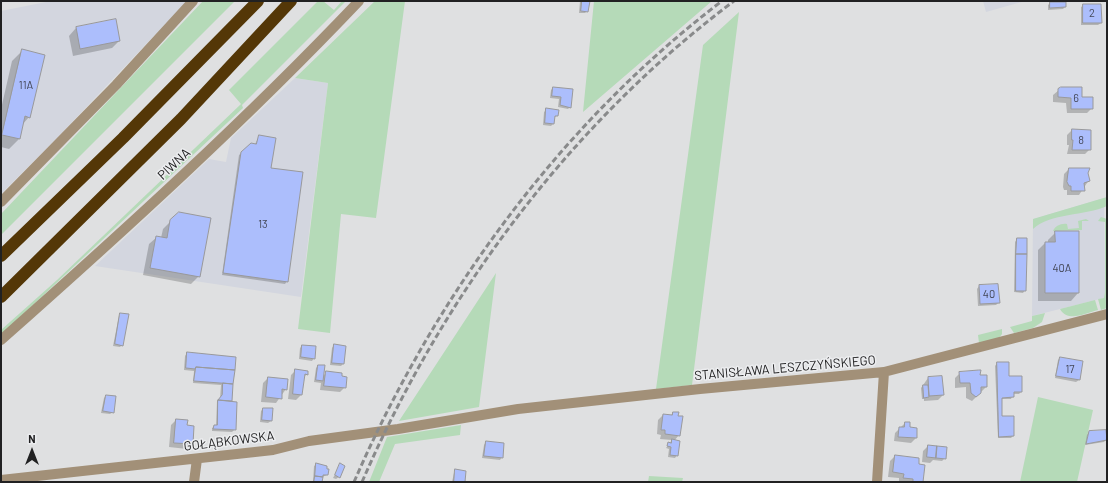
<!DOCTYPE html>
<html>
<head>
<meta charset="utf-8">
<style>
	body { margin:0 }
	#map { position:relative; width:1108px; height:483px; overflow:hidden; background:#dfe0e1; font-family:Barlow,sans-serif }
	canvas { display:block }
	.frame { position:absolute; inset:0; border:2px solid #212122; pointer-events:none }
	.north { position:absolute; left:12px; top:431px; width:40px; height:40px; -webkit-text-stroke:3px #ecedef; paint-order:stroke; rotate:0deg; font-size:11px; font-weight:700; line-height:16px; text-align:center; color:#212122 }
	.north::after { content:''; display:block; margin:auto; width:14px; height:18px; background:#212122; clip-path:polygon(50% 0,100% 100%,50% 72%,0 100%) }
</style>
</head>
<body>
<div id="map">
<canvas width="1108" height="483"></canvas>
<div class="frame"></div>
<div class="north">N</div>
</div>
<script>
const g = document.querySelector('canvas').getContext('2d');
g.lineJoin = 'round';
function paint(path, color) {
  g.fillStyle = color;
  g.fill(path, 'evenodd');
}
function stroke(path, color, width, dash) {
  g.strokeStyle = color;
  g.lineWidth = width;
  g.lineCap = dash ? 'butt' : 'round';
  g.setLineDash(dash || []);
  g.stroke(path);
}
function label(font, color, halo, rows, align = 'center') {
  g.font = font + ' Barlow,sans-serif';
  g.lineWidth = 3;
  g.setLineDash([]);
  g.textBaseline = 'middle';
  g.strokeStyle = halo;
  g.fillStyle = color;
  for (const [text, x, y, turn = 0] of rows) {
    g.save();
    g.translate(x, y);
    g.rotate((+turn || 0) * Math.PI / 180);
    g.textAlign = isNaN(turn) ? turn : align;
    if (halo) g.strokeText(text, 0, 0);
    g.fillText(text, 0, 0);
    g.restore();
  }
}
const built = new Path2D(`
	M51 1H187L57 138 1 194V11Z
	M983 1H1025L986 12Z
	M295 78 328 83 301 297 95 266 209 159 226 162 231 138Z
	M1104 198 1105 292 1104 298 1032 316 1033 219Z`);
const green = new Path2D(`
	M203 1H235L1 235V214Z
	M318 1H323L334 10 342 1H346L242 105 243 108 1 335V330L57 280 241 104 229 90Z
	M375 1H405L376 218 341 214 330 333 298 329 328 83 295 78Z
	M594 1H712L583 112Z
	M739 12 692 385 656 389 703 45Z
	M1107 197V206C1085 216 1050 213 1033 229V219Z
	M1101 217 1107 219V308L1101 310 1098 299 1104 298 1105 292V222L1098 221Z
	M1086 219 1089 221H1082V230L1053 231C1055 226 1061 223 1067 224L1068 229 1079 228 1078 221Z
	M496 273 479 407 399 421Z
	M1095 300 1098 310C1086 313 1068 323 1060 309Z
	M1045 313 1042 322 1033 328 1014 333 1010 327 1032 321V316Z
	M1002 329V334L999 338 979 343 978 335Z
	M1038 397 1093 410 1077 482H1020Z
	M461 425 460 435 395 444 379 482H369L387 437Z
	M649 476 683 478 682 482H648Z`);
const shadow = new Path2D(`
	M580 1H589L587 11 585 13H579Z
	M1050 3 1065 7 1063 9 1048 10V5Z
	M1084 5 1101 23 1098 25H1081V7Z
	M76 28 119 41 112 48 73 56 69 36Z
	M22 51 29 117 22 125 19 139 9 149 1 147V109L12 61Z
	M553 88 570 107 568 109 558 107 559 99 550 98 551 90Z
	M1059 90 1081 98 1092 108 1087 113H1067L1066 103 1053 102V95Z
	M547 109 557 115 554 118 553 124 551 126 543 125 544 112Z
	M1072 130 1090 131V149L1085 154H1067L1069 145H1067V135Z
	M259 137 270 169 287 281 285 284 222 275 239 155 251 144H255Z
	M1069 169 1087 173 1089 180 1079 195H1067V190H1064L1063 187 1064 174Z
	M179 213 199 276 191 284 143 275 149 244 157 237 161 238 163 229Z
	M1056 232 1078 293 1071 301H1038V250L1045 243H1048V240Z
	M1017 239 1025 290 1023 293 1014 292 1015 242Z
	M979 286 999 302 996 305 978 306 977 289Z
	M121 314 122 345 120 347 113 346 119 316Z
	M334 345 343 364 341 366 330 365 332 348Z
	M302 346 314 358 312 361 299 359 300 348Z
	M187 353 235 357 231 402 235 429 232 432 212 431V428L216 426 217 401 220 399 221 385 193 383 194 371 184 370 185 356Z
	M1060 358 1082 362 1079 380 1076 382 1055 378 1058 360Z
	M997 363 1021 392 1019 394H1013L1011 399H1001V417L1013 436 1011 438H998L995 366Z
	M318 366 322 377 327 372 345 387 340 392 320 390 321 383 314 382 316 368Z
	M296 370 307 374 303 378 301 395 296 400 288 399 291 375Z
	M960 373 979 376 986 387 972 401 966 398V387L955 388V378Z
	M268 378 286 389 276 403 261 402 263 383Z
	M928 378 943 395 938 400 924 401V399H922L921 388Z
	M106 396 113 412 110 414 101 413 104 398Z
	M263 409 271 421 268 423 260 422 261 411Z
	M673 413 679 435 674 441 677 455 675 458 668 457 669 449 666 448 672 440 660 439 661 435 657 434 658 420 663 415 670 416Z
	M176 420 187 421 186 426 192 444 187 449 169 447 171 425Z
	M905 423 916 438 911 443 894 441 895 433Z
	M1089 432 1106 440 1104 442 1085 445 1087 435Z
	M486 442 502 457 500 460 482 458 484 445Z
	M928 446 945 458 942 461 933 460 930 463 922 462 923 451Z
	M895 456 918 465 922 482H899V478L888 477 890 461Z
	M317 464H321V467L327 475 322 477 321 482H313L314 466Z
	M340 465 339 477 336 479 333 478Z
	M456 470 464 482H452L454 473Z`);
const building = new Path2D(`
	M582 1H590L588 12 581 11Z
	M1050 2H1066V7L1050 8Z
	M1083 4H1101L1102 23H1083Z
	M116 19 120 41 80 49 76 27Z
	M22 49 45 55 30 118 25 116 20 139 2 135Z
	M553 87 573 89 571 108 560 105 561 97 552 96Z
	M1061 87H1082V97H1093V109H1071V98L1058 97V89Z
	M546 108 559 110 558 116H555L554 124 545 123Z
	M1072 129 1091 130V150H1072L1073 140H1072Z
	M259 135 276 138 271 168 303 172 288 282 223 273 241 152 251 143 256 144Z
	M1069 168H1090L1088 173 1090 181 1084 183 1085 191H1071V186H1069L1067 182Z
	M179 212 211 218 200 277 150 268 156 236 167 238 170 220Z
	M1055 231H1079V293H1045V242H1055Z
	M1017 238H1027V254H1016Z
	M1016 254H1027L1026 291H1016Z
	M998 284 1000 303 980 304 979 285Z
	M120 313 129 314 123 346 115 344Z
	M334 344 346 346 344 364 332 363Z
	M302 345 316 346 315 359 301 357Z
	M187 352 236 357 235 370 196 367 195 369 186 368Z
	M1060 357 1083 361 1080 380 1056 376Z
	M997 362H1009V376H1022V392H1014V397L1002 398V416H1014V436L999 437Z
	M318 365H325L323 381 316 380Z
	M196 367 235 370 233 384 194 381Z
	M295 369 308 371V375L305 374 302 395 293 394Z
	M979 370H981L980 375H987V387H981V393L976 397 971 393 970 383H960L959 372Z
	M326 371 342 373V376L347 377 346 388 324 386Z
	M942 376 944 395 929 396 928 377Z
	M268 377 288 379 287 390 282 389V399L266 397Z
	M223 383 233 384 232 401 218 400 222 395Z
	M923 385H928L929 397 924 398Z
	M106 395 116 396 114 413 103 411Z
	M218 400 237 402 236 430 213 429 214 425H217Z
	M263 408H273L272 421 262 420Z
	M673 412H679L678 416H683L680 436 665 434V430H661L663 414 672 415Z
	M176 419 188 420 187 425 194 426 193 444 174 443Z
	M905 422H910V427L917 428V438L898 437 899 427H904Z
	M1106 430 1107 440 1086 444 1089 431Z
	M672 439 680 441 678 456 670 455 671 447 667 446 668 442 671 443Z
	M486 441 504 443 503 458 484 456Z
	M928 445 937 446 936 458 927 457Z
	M937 446 947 447 946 459 936 458Z
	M895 455 919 458V464L925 465 923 482H913V479L903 478 904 474 893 472Z
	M316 463 327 466V469H329L328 475H323V477L315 476Z
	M340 463 345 466 340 478 335 475Z
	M455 469 466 471 465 482H454Z
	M315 476 323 477 322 482H314Z`);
const street = new Path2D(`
	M1 202 116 85 193 1
	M1 340C124 231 246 120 359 1
	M1 480 273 450 309 441 398 429 518 409 700 389 884 372 1107 314
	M194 482 197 459
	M877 482 884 372`);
const highway = new Path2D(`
	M1 256 123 138 258 1
	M1 297 181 119 291 1`);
const rail = new Path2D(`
	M354 482C435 296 560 124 722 1
	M362 482C443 295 570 124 734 1`);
const numberNames = [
	["2",1092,13],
	["11A",26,85],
	["6",1076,98],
	["8",1081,140],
	["13",263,224],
	["40A",1062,268],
	["40",989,294],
	["17",1070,369]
];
const streetNames = [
	["PIWNA",174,164,-43],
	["STANISŁAWA LESZCZYŃSKIEGO",785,368,-5],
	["GOŁĄBKOWSKA",229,441,-7]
];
paint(built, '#d3d6df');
paint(green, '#b5dab8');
paint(shadow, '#0003');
paint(building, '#acbefc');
stroke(building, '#99999b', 1);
stroke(street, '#a29078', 10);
stroke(highway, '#543707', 12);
stroke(rail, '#898a8b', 3, [6, 3]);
label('11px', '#444858', null, numberNames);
label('13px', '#212122', '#ecedef', streetNames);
</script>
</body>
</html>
